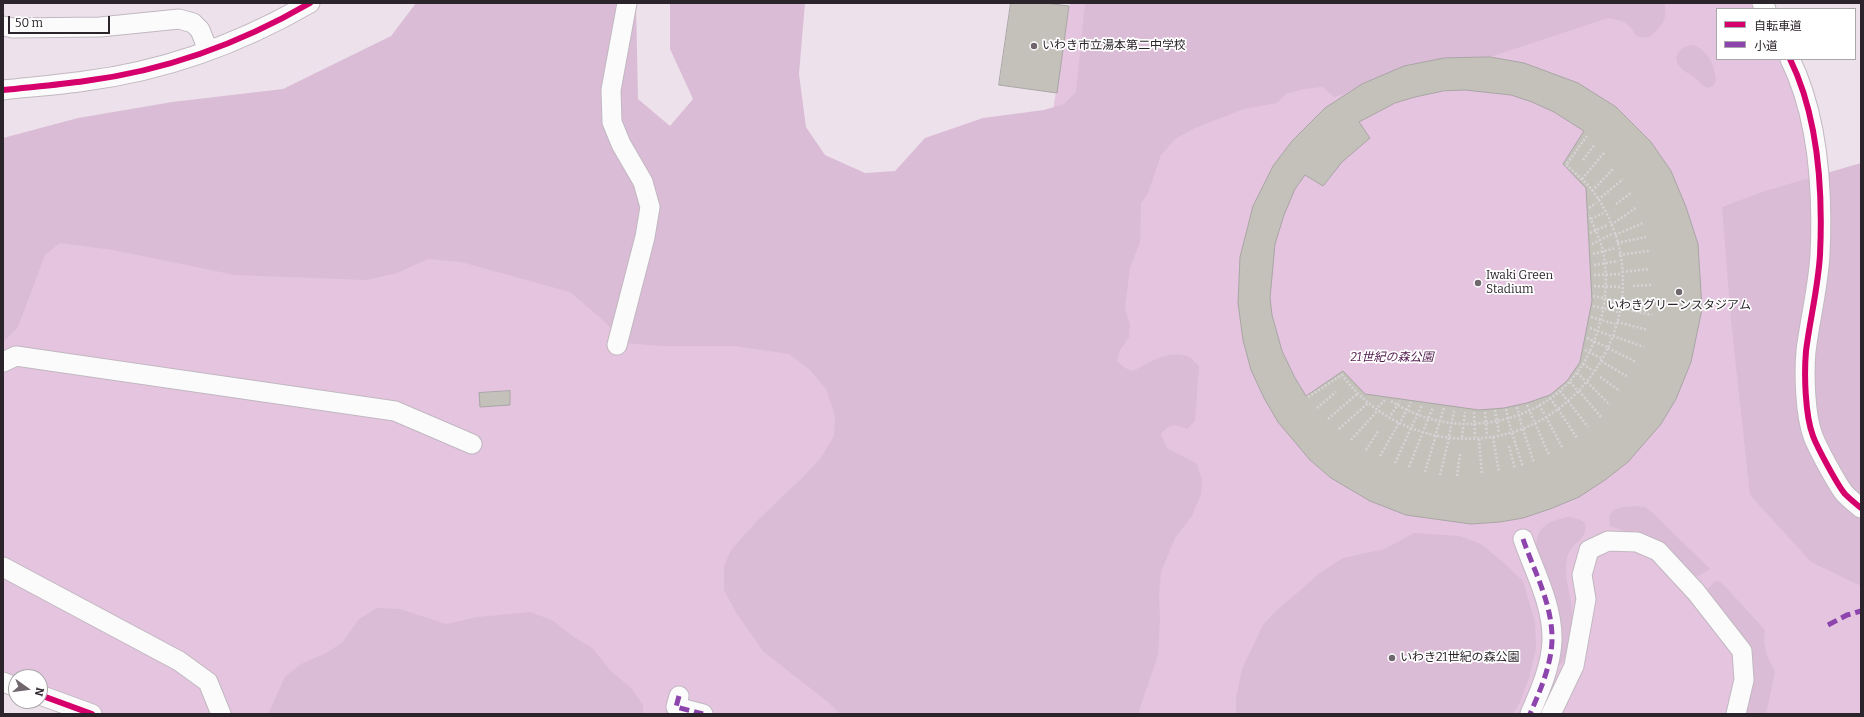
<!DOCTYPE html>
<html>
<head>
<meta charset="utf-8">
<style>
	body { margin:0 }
	#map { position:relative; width:1864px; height:717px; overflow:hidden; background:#ede2eb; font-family:Bitter,"Noto Sans JP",serif }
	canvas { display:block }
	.frame { position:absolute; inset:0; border:4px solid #2b242a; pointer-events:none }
	.legend { position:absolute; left:1716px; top:8px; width:140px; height:52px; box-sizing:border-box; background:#fff; border:1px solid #aaa7aa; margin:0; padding:5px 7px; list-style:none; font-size:12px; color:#2b242a }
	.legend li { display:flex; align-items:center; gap:8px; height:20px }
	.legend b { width:20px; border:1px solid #aaa7aa }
	.north { position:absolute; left:8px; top:669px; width:40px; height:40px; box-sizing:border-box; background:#fff; border:1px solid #aaa7aa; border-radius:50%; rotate:104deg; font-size:11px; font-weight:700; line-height:16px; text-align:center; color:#2b242a }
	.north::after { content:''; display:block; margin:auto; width:14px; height:18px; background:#6f666e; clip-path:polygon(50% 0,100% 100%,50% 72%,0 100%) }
	.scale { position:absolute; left:8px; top:16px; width:102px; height:18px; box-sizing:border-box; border:2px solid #2b242a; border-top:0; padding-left:5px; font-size:12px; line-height:14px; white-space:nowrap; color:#2b242a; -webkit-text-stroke:3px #fff; paint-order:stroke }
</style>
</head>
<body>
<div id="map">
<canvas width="1864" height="717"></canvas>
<div class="frame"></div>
<ul class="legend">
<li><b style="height:5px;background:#d6006c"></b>自転車道</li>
<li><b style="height:5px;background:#8e44ad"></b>小道</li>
</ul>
<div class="north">N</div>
<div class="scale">50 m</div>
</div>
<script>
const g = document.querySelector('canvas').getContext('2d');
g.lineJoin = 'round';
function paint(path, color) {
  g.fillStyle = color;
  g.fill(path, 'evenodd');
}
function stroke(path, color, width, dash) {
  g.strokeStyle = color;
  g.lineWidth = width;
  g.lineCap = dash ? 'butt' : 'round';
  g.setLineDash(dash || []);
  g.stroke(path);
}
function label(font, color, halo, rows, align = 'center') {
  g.font = font + ' Bitter,"Noto Sans JP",serif';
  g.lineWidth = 3.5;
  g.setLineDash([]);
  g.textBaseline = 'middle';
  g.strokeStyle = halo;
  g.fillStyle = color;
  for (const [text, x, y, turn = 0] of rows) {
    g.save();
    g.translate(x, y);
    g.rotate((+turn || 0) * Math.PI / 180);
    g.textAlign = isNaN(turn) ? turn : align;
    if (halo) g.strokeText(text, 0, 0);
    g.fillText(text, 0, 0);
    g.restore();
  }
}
const green = new Path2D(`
	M1070 3H1762L1766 9H1717V59H1790L1799 77 1861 508V714H92L40 695V677H16L3 682V257L16 208 1022 248 1047 148Z`);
const forest = new Path2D(`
	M416 3H636L638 99 670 126 693 99 670 49V3H805L799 74 806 127 825 155 865 173 895 171 925 138 983 118 1044 110 1064 104 1076 92 1085 3H1664C1669 19 1661 27 1650 37 1631 39 1638 33 1627 24 1621 20 1614 19 1608 18L1490 57 1404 66 1362 84 1344 94 1334 97 1323 87 1304 89 1286 94 1277 103 1244 109 1195 128 1175 139 1161 155 1148 193 1141 203 1140 242 1130 268 1125 308 1130 325 1129 337 1120 350 1117 361 1125 368 1133 371C1149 363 1170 348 1189 357 1193 359 1196 364 1199 366L1195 421 1187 429C1176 424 1169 423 1161 434L1167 448 1197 464 1202 480 1201 494 1192 516 1175 538 1161 572 1159 595 1160 618 1158 655 1138 714H840L828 702 764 652 737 614 724 590V566L731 550 759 519 802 478 820 459 834 436 835 416 826 389 809 369 789 354 734 346H660L625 343 603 320 570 292 461 262 428 259 397 273 367 280 235 275 113 250 60 243 45 255 18 327 3 342V138L78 118 172 102 283 89 391 36Z
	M1693 45C1709 51 1714 64 1716 80L1713 86 1707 88C1701 85 1698 80 1693 76 1690 74 1687 73 1684 71 1670 59 1677 47 1693 45Z
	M1861 163V586L1811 562 1750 495 1731 321 1722 207 1765 191Z
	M1635 506 1645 507 1655 515 1710 569 1698 576 1692 575 1647 537 1625 531 1610 526 1609 517 1613 510 1623 507Z
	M1569 517 1579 519 1585 523C1589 541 1569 542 1567 559 1563 578 1572 595 1572 614 1573 629 1568 646 1564 660L1560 665 1555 668 1536 554C1535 528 1545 521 1569 517Z
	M1414 533 1460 536 1481 544 1504 563 1523 581 1535 622 1536 648 1529 678 1520 702 1513 714H1236V698L1242 669 1263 625 1276 611 1320 573 1343 558 1385 549Z
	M1715 581 1721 582 1765 630 1764 641 1766 653 1775 672 1766 714H1742L1748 692 1707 593V590Z
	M377 608 400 609 446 624 478 617 530 612 552 620 574 637 592 648 611 671 631 688 643 705V714H268L285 677 301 664 326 653 342 643 359 619Z`);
const building = new Path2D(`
	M1011 3H1045L1069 6 1057 93 999 85Z
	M1490 57 1524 63 1578 83 1616 107 1651 142 1671 171 1686 207 1698 244 1702 309 1691 362 1676 399 1661 424 1628 462 1605 480 1579 497 1550 509 1523 518 1500 522 1471 524 1406 515 1370 501 1331 478 1310 460 1278 422 1264 398 1251 370 1243 340 1238 303 1240 257 1253 206 1273 166 1292 141 1325 108 1362 84 1404 66 1444 58ZM1465 90 1511 95 1532 102 1554 112 1584 131 1563 164 1586 188 1592 301 1580 362 1567 381 1550 395 1527 403 1504 408 1479 410 1365 394 1343 371 1306 396 1295 378 1282 351 1272 315 1270 298 1275 244 1284 215 1295 189 1305 175 1323 186 1342 162 1370 138 1359 122 1395 103 1415 97 1443 91Z
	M510 391V405L480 407 479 393Z`);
const path = new Path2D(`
	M1583 160 1595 144
	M1582 179 1604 153
	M1592 191 1614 168
	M1598 200 1623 179
	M1616 204 1631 193
	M1589 208 1596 203
	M1591 219 1603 213
	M1611 225 1637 207
	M1590 233 1608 225
	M1615 235 1643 223
	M1617 243 1646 237
	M1592 244 1612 234
	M1593 254 1616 248
	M1619 255 1649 251
	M1594 265 1618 261
	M1622 272 1650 269
	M1594 275 1620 274
	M1594 286 1620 287
	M1633 286 1651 285
	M1593 296 1619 301
	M1593 306 1618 312
	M1620 308 1652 315
	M1591 317 1615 324
	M1617 322 1648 330
	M1590 328 1611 336
	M1613 336 1644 347
	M1587 338 1607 347
	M1608 348 1636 362
	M1585 350 1601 358
	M1601 361 1628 377
	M1583 364 1593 371
	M1577 373 1586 381
	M1600 377 1620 391
	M1570 382 1577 390
	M1587 382 1610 405
	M1560 391 1567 400
	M1579 391 1602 418
	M1308 397 1342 375C1364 405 1397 427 1434 435 1577 466 1680 298 1588 185 1581 178 1573 171 1566 165L1587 136
	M1550 398 1557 408
	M1391 401C1419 419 1451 427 1483 423 1515 420 1547 406 1569 382 1599 351 1612 293 1603 251 1600 238 1594 227 1589 215
	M1568 401 1588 427
	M1527 405 1534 421
	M1539 405 1545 415
	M1378 407 1385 400
	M1517 407 1522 427
	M1317 408 1336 392
	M1506 409 1511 430
	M1558 409 1577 438
	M1495 410 1499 433
	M1474 412 1475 437
	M1485 412 1487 436
	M1391 415 1400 401
	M1546 417 1563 449
	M1328 419 1357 394
	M1401 421 1411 402
	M1535 423 1549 455
	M1412 426 1422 405
	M1339 429 1368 403
	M1424 429 1433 407
	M1523 429 1534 463
	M1436 433 1444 408
	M1512 433 1523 467
	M1449 436 1454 411
	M1462 437 1465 412
	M1493 437 1499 472
	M1479 439 1482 475
	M1351 440 1378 410
	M1509 446 1515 469
	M1366 450 1379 430
	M1380 456 1399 423
	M1395 463 1411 428
	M1409 467 1423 432
	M1425 472 1436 435
	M1440 475 1449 438
	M1457 476 1460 454`);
const minor = new Path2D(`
	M1762 3 1766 9
	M3 26 13 28 100 27 179 19 193 23 200 30 208 50
	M1790 59C1819 118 1823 191 1820 255 1818 288 1810 319 1806 351 1804 374 1805 415 1813 436 1817 447 1838 486 1845 494 1850 499 1856 504 1861 508
	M3 90C30 87 58 85 85 81 164 71 241 43 310 3
	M617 345 645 237 650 207 643 182 621 144 612 122 611 90 627 3
	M3 362 16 356 395 411 472 444
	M1523 539C1534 571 1553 605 1552 641 1551 666 1540 691 1530 714
	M3 567 179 661 208 682 221 714
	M3 682 16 687
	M40 695 92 714
	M679 696 676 707 703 714
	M1551 714 1574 666 1586 599 1582 575 1589 550 1608 541 1637 542 1658 551 1696 592 1742 651 1744 680 1736 714`);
const quiet = new Path2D(`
	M1523 539C1534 571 1553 605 1552 641 1551 666 1540 691 1530 714
	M1828 625 1847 615 1861 611
	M679 696 676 707 703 714`);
const cycleway = new Path2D(`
	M1790 59C1819 118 1823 191 1820 255 1818 288 1810 319 1806 351 1804 374 1805 415 1813 436 1817 447 1838 486 1845 494 1850 499 1856 504 1861 508
	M3 90C30 87 58 85 85 81 164 71 241 43 310 3
	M40 695 92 714`);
const markers = [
	[1034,46,4,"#6f666e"],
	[1478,283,4,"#6f666e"],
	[1679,292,4,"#6f666e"],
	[1392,658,4,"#6f666e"]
];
const poiNames = [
	["いわき市立湯本第二中学校",1042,46],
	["Iwaki Green",1486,276],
	["Stadium",1486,290],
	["いわきグリーンスタジアム",1679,306,"center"],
	["いわき21世紀の森公園",1400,658]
];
const parkNames = [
	["21世紀の森公園",1392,358]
];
paint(green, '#e4c4df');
paint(forest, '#dbbcd6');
paint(building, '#c4c1bb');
stroke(building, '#a9a6a5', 1);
stroke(minor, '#c1b8c0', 21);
stroke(path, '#d6d3d6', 2.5, [2, 2]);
stroke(minor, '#fcfbfc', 19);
stroke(quiet, '#8e44ad', 5, [10, 5]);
stroke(cycleway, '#d6006c', 6);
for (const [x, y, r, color] of markers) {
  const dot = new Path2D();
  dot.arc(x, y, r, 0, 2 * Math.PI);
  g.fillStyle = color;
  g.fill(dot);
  stroke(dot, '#fff', 1.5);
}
label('12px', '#2b242a', '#fff', poiNames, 'left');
label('italic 12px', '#51184c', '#fff', parkNames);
</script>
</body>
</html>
